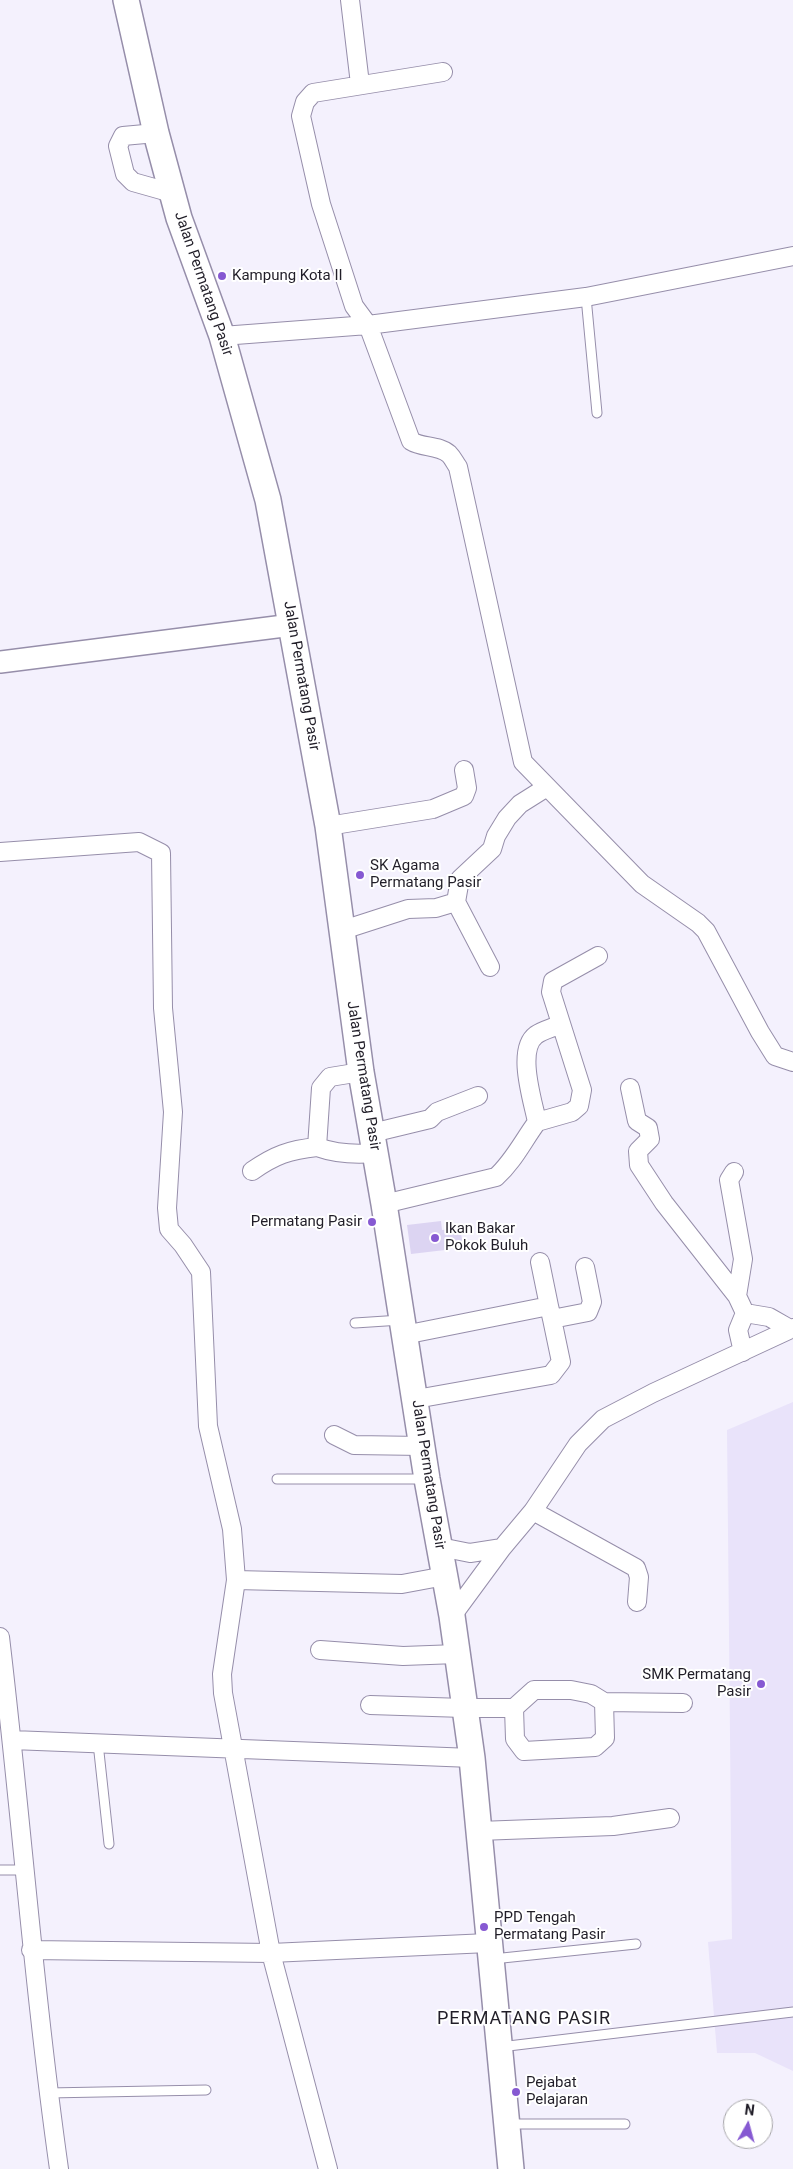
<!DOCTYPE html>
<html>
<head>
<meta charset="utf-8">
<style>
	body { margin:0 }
	#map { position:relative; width:793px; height:2169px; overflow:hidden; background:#f4f1fd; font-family:Roboto,sans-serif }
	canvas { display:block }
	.north { position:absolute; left:723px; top:2099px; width:50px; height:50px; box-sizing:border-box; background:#fff; border:1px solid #a6a5a9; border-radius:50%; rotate:7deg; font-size:14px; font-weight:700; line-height:20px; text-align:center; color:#211e28 }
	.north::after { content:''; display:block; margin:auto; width:18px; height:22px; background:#8659d2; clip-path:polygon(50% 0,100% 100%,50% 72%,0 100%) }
</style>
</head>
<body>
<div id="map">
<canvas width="793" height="2169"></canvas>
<div class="north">N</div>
</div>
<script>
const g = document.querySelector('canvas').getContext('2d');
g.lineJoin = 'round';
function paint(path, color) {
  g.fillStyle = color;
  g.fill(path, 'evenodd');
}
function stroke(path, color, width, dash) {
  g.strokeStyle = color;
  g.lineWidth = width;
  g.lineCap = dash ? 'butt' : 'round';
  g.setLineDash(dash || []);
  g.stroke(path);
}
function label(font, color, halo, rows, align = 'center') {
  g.font = font + ' Roboto,sans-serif';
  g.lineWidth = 4;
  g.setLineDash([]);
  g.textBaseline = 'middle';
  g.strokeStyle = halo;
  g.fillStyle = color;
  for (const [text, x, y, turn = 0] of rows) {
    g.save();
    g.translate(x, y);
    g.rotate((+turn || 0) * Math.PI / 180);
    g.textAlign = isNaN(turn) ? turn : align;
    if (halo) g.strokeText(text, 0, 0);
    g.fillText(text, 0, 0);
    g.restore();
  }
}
const built = new Path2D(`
	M793 1402V2071L755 2053H717L708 1942 732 1939 727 1430Z`);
const building = new Path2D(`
	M441 1221 442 1230 460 1228 463 1245 445 1247V1250L411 1254 407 1225Z`);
const service = new Path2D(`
	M586 297 597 413
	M355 1323 401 1320
	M277 1479H425
	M98 1743 109 1844
	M0 1870H24
	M493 1959 636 1944
	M500 2047 793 2012
	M48 2093 206 2090
	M507 2124H625`);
const minor = new Path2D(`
	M350 0 360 84
	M443 72 313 93 305 102 301 116 321 204 354 306 368 325 411 441C422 448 439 445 449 454 453 458 455 463 458 467L523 762 642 884 698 923 706 931 760 1032 775 1056 793 1062
	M156 133 123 136 118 146 125 174 133 182 172 193
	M222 336 368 325 586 297 793 256
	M328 826 433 809 464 796 467 788 464 770
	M0 852 139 842 161 853 163 1008 173 1112 167 1208 169 1229 183 1245 201 1272 208 1426 232 1529 236 1580 222 1674 223 1693 271 1953 328 2169
	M456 902 490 967
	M343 930 408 909 436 908 456 902 460 879 492 849 496 836 507 818 520 804 547 787
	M630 1088 637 1121 648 1128 650 1139 638 1151 639 1165 664 1203 737 1296 745 1313 738 1330 743 1352
	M537 1122 572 1112 579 1106 582 1090 551 992 553 981 598 956
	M372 1133 430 1119 437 1112 478 1096
	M317 1147C337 1154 354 1155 375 1153
	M252 1171C275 1155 289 1150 317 1147L321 1088 330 1077 361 1072
	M734 1172 729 1180 743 1259 737 1296
	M384 1204 496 1177C513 1162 523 1141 537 1122 533 1101 516 1050 536 1035 543 1030 553 1028 561 1024
	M540 1262 549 1306
	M745 1313 769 1317 790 1329
	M404 1335 549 1306 552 1319
	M416 1399 551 1375 561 1362 552 1319 588 1312 592 1302 585 1267
	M334 1435 354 1445 422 1446
	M533 1511 636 1568 639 1577 637 1602
	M440 1547 470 1553 502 1548
	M236 1580 402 1584 445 1576
	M452 1616 502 1548 533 1511 578 1444 603 1419 653 1393 793 1328
	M0 1637C21 1814 34 1992 59 2169
	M320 1650 403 1656 457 1654
	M370 1705 464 1708H514L534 1690H571L591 1694 604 1702 683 1703
	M514 1708 515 1739 524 1751 595 1747 605 1738 604 1702
	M12 1740 472 1758
	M479 1831 613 1826 670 1818
	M31 1950 271 1953 488 1943`);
const tertiary = new Path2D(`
	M0 662 292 625`);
const secondary = new Path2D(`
	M126 0 156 133 179 218 222 336 268 500 328 826 361 1072 384 1204 427 1479 452 1616 472 1758 511 2169`);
const markers = [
	[222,276,5,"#8659d2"],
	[360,875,5,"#8659d2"],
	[372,1222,5,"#8659d2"],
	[435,1238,5,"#8659d2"],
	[761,1684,5,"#8659d2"],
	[484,1927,5,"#8659d2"],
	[516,2092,5,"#8659d2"]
];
const poiNames = [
	["Kampung Kota II",232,276],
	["SK Agama",370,866],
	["Permatang Pasir",370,883],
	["Permatang Pasir",362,1222,"right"],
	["Ikan Bakar",445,1229],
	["Pokok Buluh",445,1246],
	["SMK Permatang",751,1675,"right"],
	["Pasir",751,1692,"right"],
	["PPD Tengah",494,1918],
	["Permatang Pasir",494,1935],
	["Pejabat",526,2083],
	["Pelajaran",526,2100]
];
const streetNames = [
	["Jalan Permatang Pasir",203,284,71],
	["Jalan Permatang Pasir",301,676,80],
	["Jalan Permatang Pasir",363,1076,81],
	["Jalan Permatang Pasir",428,1475,81]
];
const quarterNames = [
	["PERMATANG PASIR",524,2019]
];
paint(built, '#e9e3fa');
paint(building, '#dcd4f2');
stroke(service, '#968eaa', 11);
stroke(minor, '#968eaa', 20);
stroke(tertiary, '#968eaa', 24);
stroke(secondary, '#968eaa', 28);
stroke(service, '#fff', 9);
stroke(minor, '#fff', 18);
stroke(tertiary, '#fff', 21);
stroke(secondary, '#fff', 25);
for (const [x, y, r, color] of markers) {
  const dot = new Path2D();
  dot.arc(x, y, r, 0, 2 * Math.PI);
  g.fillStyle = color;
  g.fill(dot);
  stroke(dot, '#fff', 2);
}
label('15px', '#211e28', '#fff', poiNames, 'left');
label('15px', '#211e28', '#fff', streetNames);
g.letterSpacing = '1px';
label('18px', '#211e28', '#fff', quarterNames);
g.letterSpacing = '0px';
</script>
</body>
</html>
